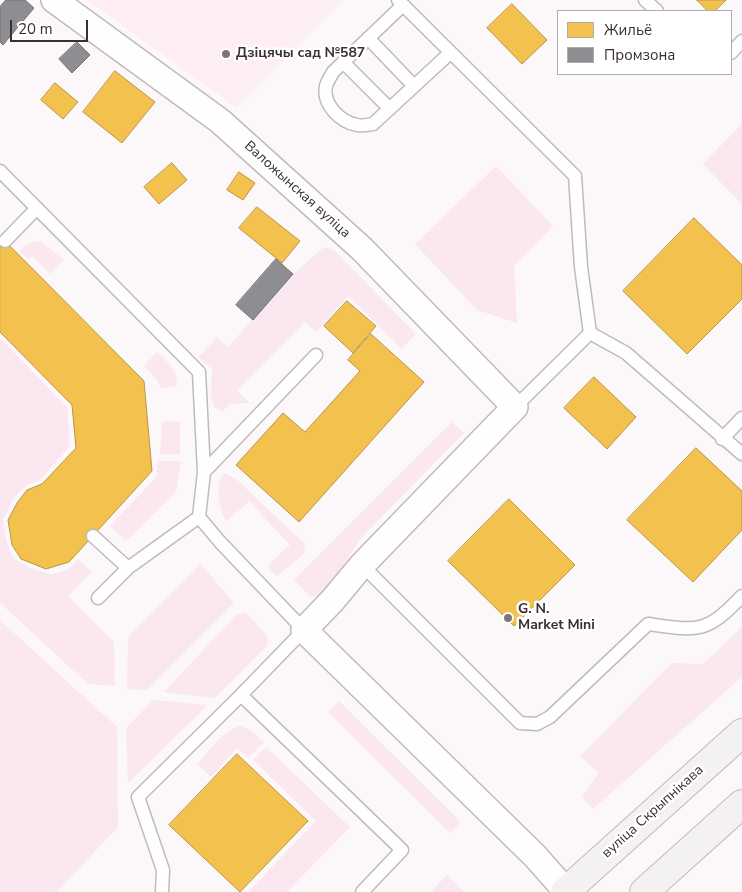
<!DOCTYPE html>
<html>
<head>
<meta charset="utf-8">
<style>
	body { margin:0 }
	#map { position:relative; width:742px; height:892px; overflow:hidden; background:#fcf8fa; font-family:"Nunito Sans",sans-serif }
	canvas { display:block }
	.legend { position:absolute; left:557px; top:10px; width:175px; height:65px; box-sizing:border-box; background:#fff; border:1px solid #b1abae; margin:0; padding:6px 9px; list-style:none; font-size:15px; color:#3b2e34 }
	.legend li { display:flex; align-items:center; gap:10px; height:25px }
	.legend b { width:25px; border:1px solid #b1abae }
	.scale { position:absolute; left:10px; top:20px; width:78px; height:22px; box-sizing:border-box; border:2px solid #3b2e34; border-top:0; padding-left:6px; font-size:15px; line-height:18px; white-space:nowrap; color:#3b2e34; -webkit-text-stroke:4px #fff; paint-order:stroke }
</style>
</head>
<body>
<div id="map">
<canvas width="742" height="892"></canvas>
<ul class="legend">
<li><b style="height:14px;background:#f2c14e"></b>Жильё</li>
<li><b style="height:14px;background:#8d8d92"></b>Промзона</li>
</ul>
<div class="scale">20 m</div>
</div>
<script>
const g = document.querySelector('canvas').getContext('2d');
g.lineJoin = 'round';
function paint(path, color) {
  g.fillStyle = color;
  g.fill(path, 'evenodd');
}
function stroke(path, color, width, dash) {
  g.strokeStyle = color;
  g.lineWidth = width;
  g.lineCap = dash ? 'butt' : 'round';
  g.setLineDash(dash || []);
  g.stroke(path);
}
function label(font, color, halo, rows, align = 'center') {
  g.font = font + ' "Nunito Sans",sans-serif';
  g.lineWidth = 5;
  g.setLineDash([]);
  g.textBaseline = 'middle';
  g.strokeStyle = halo;
  g.fillStyle = color;
  for (const [text, x, y, turn = 0] of rows) {
    g.save();
    g.translate(x, y);
    g.rotate((+turn || 0) * Math.PI / 180);
    g.textAlign = isNaN(turn) ? turn : align;
    if (halo) g.strokeText(text, 0, 0);
    g.fillText(text, 0, 0);
    g.restore();
  }
}
const built = new Path2D(`
	M87 0H344L237 108Z`);
const green = new Path2D(`
	M742 124V204L703 164Z
	M496 166 553 226 514 266 517 323 477 310 415 244Z
	M40 241 64 260 50 274 32 256 28 259 19 251 26 244Z
	M324 247 334 250 416 334 402 349 348 296 316 332 305 322 237 390 249 403 231 404 223 411 215 408 211 397 212 369 198 357 214 341 217 337 228 347 293 274Z
	M0 338 68 408 69 447 40 480 25 486 13 499 3 520 6 540 13 558 32 569 51 574 67 570 78 559 92 572 68 596 114 642 115 686 88 684 0 603Z
	M157 352C168 362 178 371 177 386L160 388 158 381 144 366Z
	M180 421V454H160L162 422Z
	M452 422 464 433 361 538 335 578 319 597 310 596 294 580Z
	M157 461H181L176 492 126 541 110 526 157 476Z
	M224 473 236 479 305 544 304 554 277 576 267 566 290 545 249 501 226 522C220 507 213 487 224 473Z
	M201 564 234 603 147 690 127 689 128 637Z
	M245 612 267 635 268 645 215 698 164 692 235 616Z
	M0 620 117 727 118 827 57 892H0Z
	M742 627V677L593 809 582 797 599 773 580 756 672 663 703 664Z
	M153 700 208 705 128 783 126 728Z
	M339 701 461 822 450 833 328 712Z
	M241 726 252 731 264 742 248 758 237 748 211 777 197 764C210 751 222 730 241 726Z
	M266 747 350 827 287 892H248L316 821 253 760Z
	M447 875 465 892H431Z`);
const homes = new Path2D(`
	M697 0H726L715 11H708Z
	M512 4 547 40 522 64 487 28Z
	M115 71 155 102 122 143 83 112Z
	M55 83 78 102 63 119 41 100Z
	M172 163 187 180 159 204 144 187Z
	M239 172 255 183 243 200 227 190Z
	M257 207 300 241 282 263 239 228Z
	M694 218 742 265V299L687 354 623 291Z
	M0 236 144 381 152 471 69 562 46 569 21 559 12 545 8 520 17 503 27 490 42 484 76 448 72 405 0 332Z
	M347 301 376 326 353 353 324 326Z
	M371 334 424 382 299 522 236 465 283 413 305 432 360 371 348 360Z
	M594 377 636 417 607 449 564 408Z
	M696 448 742 491V530L693 582 627 520Z
	M509 499 575 565 514 626 448 561Z
	M237 754 308 821 240 892 169 825Z`);
const industry = new Path2D(`
	M6 0H25L34 8 3 45 0 42V7Z
	M77 42 90 55 72 73 59 59Z
	M276 259 293 274 253 320 236 305Z`);
const lane = new Path2D(`
	M398 0 575 176 581 267 590 333 515 407
	M645 0 657 11
	M403 5 333 72C331 76 327 82 326 86 322 105 341 122 357 125 362 126 368 125 373 124L450 53
	M368 38 414 86
	M731 53 742 41
	M343 62 390 109
	M0 171 199 372 204 472 199 517
	M5 241 37 208
	M590 333 626 353 742 454
	M722 439 742 418
	M204 472 316 355
	M93 536 128 568
	M362 565 520 723 537 724 550 717 648 624C698 631 706 634 742 596
	M98 598 128 568 199 517 220 542 304 630 241 695 402 850 362 892
	M162 892 163 870 138 797 241 695`);
const street = new Path2D(`
	M54 0 220 121 362 249 515 407 362 565 332 601 304 630 535 856 566 891`);
const secondary = new Path2D(`
	M565 892 742 733
	M644 892 742 804`);
const markers = [
	[226,54,5,"#7f7579"],
	[508,618,5,"#7f7579"]
];
const poiNames = [
	["Дзіцячы сад №587",236,54],
	["G. N.",518,610],
	["Market Mini",518,626]
];
const streetNames = [
	["Валожынская вуліца",297,190,42],
	["вуліца Скрыпнікава",653,812,-42]
];
paint(built, '#feedf5');
paint(green, '#fae7f0');
paint(homes, '#f2c14e');
stroke(homes, '#bb9546', 1);
paint(industry, '#8d8d92');
stroke(industry, '#747076', 1);
stroke(lane, '#c2b9be', 15);
stroke(street, '#c2b9be', 28);
stroke(secondary, '#c2b9be', 30);
stroke(lane, '#fffefe', 12);
stroke(street, '#fffefe', 25);
stroke(secondary, '#f4f1f3', 28);
for (const [x, y, r, color] of markers) {
  const dot = new Path2D();
  dot.arc(x, y, r, 0, 2 * Math.PI);
  g.fillStyle = color;
  g.fill(dot);
  stroke(dot, '#fff', 2);
}
label('bold 14px', '#3b2e34', '#fff', poiNames, 'left');
label('14px', '#3b2e34', '#fff', streetNames);
</script>
</body>
</html>
